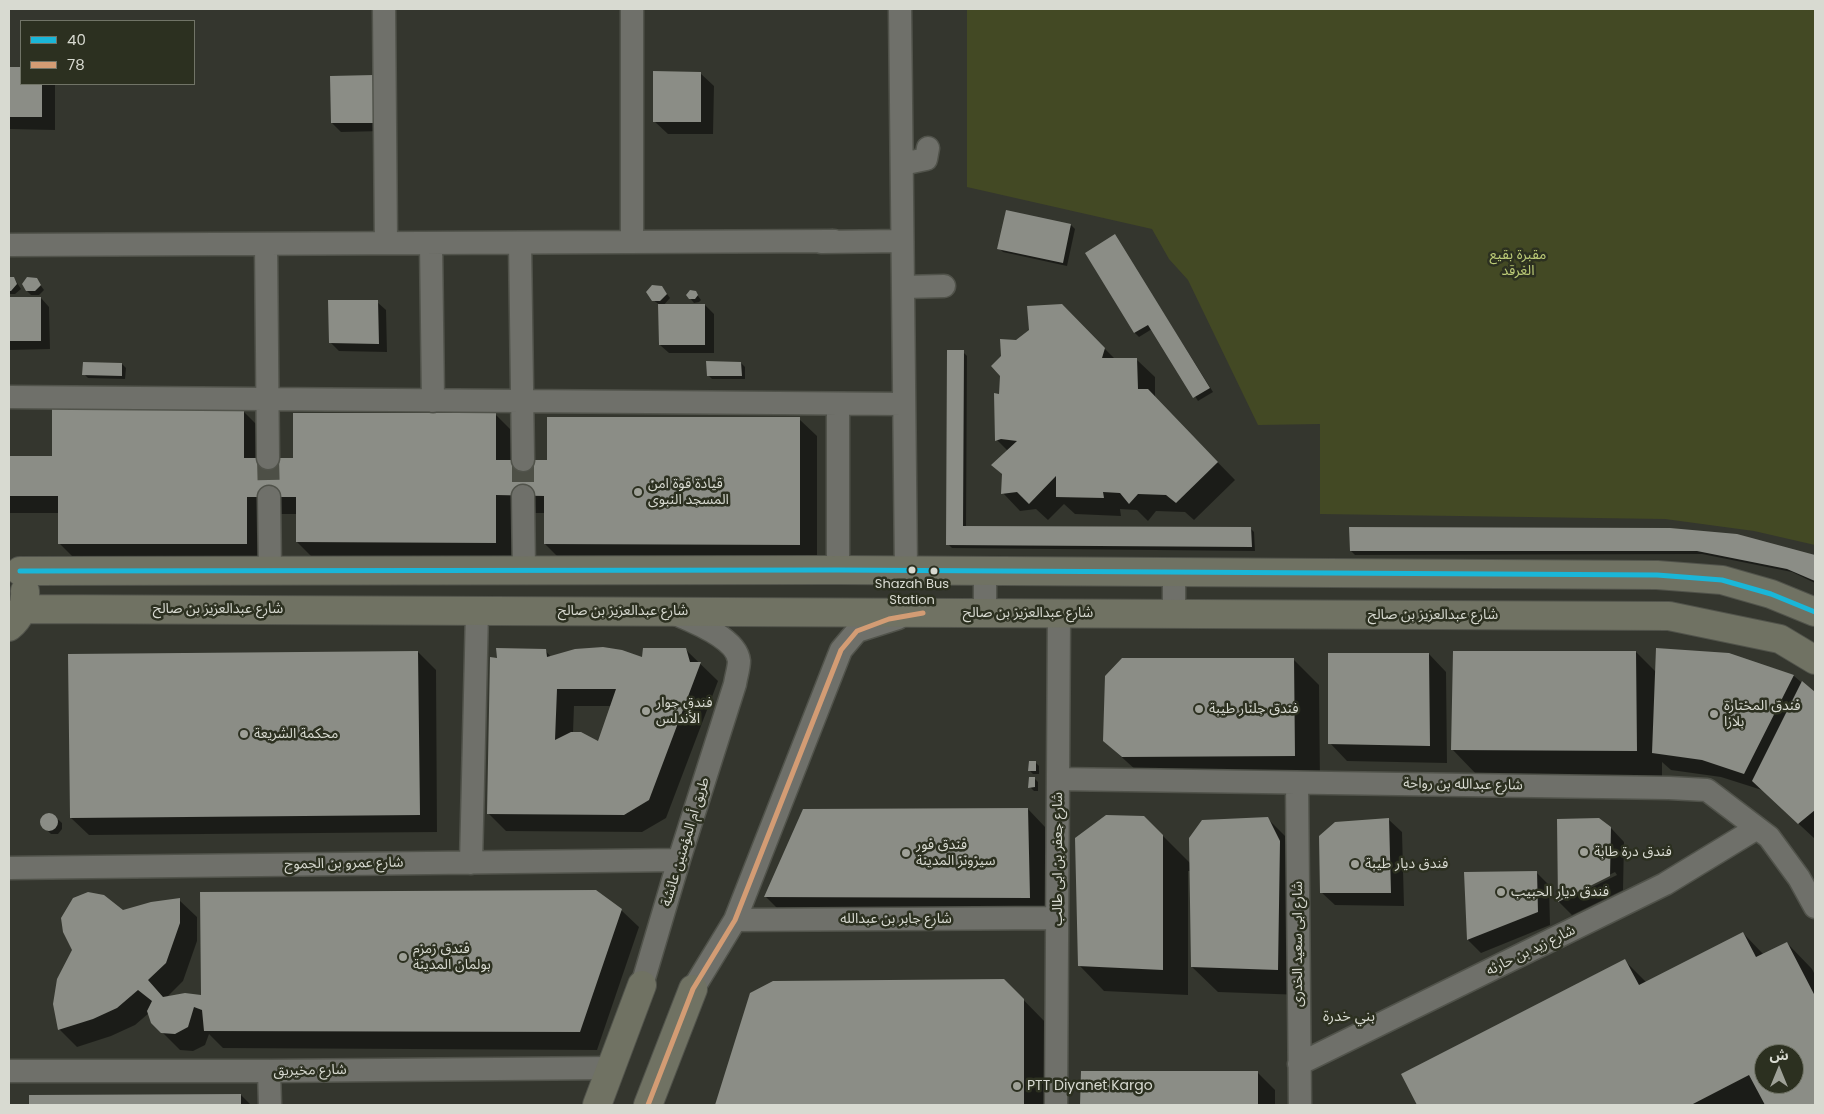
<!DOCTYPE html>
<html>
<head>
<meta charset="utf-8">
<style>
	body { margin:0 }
	#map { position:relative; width:1824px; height:1114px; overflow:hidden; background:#34362e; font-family:Poppins,"Noto Sans Arabic",sans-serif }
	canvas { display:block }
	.frame { position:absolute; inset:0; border:10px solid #d8dad1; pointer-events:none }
	.legend { position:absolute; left:20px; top:20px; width:175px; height:65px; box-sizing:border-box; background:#2c3020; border:1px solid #717467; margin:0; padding:6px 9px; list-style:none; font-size:15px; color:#d8dad1 }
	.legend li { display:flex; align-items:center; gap:10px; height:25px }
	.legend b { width:25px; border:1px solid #717467 }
	.north { position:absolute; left:1754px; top:1044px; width:50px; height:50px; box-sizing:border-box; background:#2c3020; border:1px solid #717467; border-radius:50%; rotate:0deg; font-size:14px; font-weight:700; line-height:20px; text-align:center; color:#d8dad1 }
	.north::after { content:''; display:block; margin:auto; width:18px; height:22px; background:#9fa198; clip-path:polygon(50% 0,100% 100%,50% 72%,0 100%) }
</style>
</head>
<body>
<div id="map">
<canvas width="1824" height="1114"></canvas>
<div class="frame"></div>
<ul class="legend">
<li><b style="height:6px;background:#1ab6d8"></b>40</li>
<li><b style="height:6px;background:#d39c74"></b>78</li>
</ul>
<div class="north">ش</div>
</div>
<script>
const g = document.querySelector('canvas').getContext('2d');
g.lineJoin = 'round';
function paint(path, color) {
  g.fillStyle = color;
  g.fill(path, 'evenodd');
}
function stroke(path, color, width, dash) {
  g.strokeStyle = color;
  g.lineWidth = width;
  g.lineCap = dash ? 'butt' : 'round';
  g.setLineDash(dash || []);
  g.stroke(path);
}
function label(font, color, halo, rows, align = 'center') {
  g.font = font + ' Poppins,"Noto Sans Arabic",sans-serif';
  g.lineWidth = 5;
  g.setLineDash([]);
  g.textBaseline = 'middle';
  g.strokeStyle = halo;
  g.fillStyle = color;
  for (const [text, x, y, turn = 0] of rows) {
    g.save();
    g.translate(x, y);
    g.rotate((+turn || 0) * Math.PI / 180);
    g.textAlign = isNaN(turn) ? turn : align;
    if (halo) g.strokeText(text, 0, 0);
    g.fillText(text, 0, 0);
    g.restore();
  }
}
const green = new Path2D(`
	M967 9H1815V545L1754 531 1665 519 1320 514V424L1258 425 1188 280 1169 259 1152 229 967 187Z`);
const shadow = new Path2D(`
	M9 68H21V84H55V130L9 129Z
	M700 73 714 86 713 134H668L654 121Z
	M331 77 383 131 341 132 332 123Z
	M1071 225 1075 229 1067 266 1003 252 999 248Z
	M1115 236 1213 392 1198 401 1152 329 1139 337 1135 333 1086 254Z
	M9 278H14L21 289 15 294H9Z
	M36 279 44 290 39 295H31L27 291Z
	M662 287 670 298 663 306 705 305 714 314V353H669L660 345V305L653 300Z
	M695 292 701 300 699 302 694 303 690 298Z
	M41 298 49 307 50 349 9 350V299Z
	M377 302 386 310 387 352 339 351 330 342Z
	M1061 305 1115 359 1137 360 1155 377V398L1235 480 1194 520 1185 512 1156 511 1148 521 1137 510 1120 509 1121 516 1075 514 1064 504 1048 520 1036 509 1020 511 1003 493 1004 476 993 465 1008 451 997 440 1001 396 1017 342Z
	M963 352 967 356 966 527 1250 528 1254 532 1255 551 952 548 948 544Z
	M741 363 745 367V379H712L708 375Z
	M122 364 126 368 125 379 88 378 84 374Z
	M243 411 261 429V459H295L495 414 513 432V461H548L799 419 817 436V562L562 561 545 544V513H513V560H315L297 542V514H264V561H77L59 543V513H9V457H54Z
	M1737 535 1815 556V583L1792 572 1702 554 1355 555 1351 551Z
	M685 649 718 681 666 818 642 832 506 831 489 814 498 659 545 650 551 657 643 658ZM574 706H612L599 743 573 733Z
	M418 652 436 670 437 832 89 835 71 818Z
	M1636 652 1656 672 1729 654 1794 676 1815 694V839L1762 790 1721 777 1671 770 1662 762V776L1477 775 1452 749Z
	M1429 654 1446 672 1447 763 1347 761 1330 743Z
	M1293 659 1319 685 1320 781 1149 782 1104 741Z
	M1035 762 1039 766V774H1033L1029 770Z
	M1034 778 1038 782V791H1034L1030 787Z
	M1028 809 1045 827 1048 916 783 914 766 897 804 810Z
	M46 814H52L62 823V829L58 834H51L41 824 42 817Z
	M1144 817 1191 864 1268 819 1293 844 1303 995 1218 992 1192 967 1191 871H1188V995L1104 991 1079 965Z
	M1388 819 1402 832 1404 906 1335 905 1321 892Z
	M1558 820 1611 828 1624 842 1623 890 1572 915 1559 902ZM1615 872 1617 875 1570 898V895Z
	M1536 872 1549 885 1550 925 1481 953 1468 940 1466 873Z
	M179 900 197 917V941L183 981 166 998 202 996 621 910 639 927 597 1050 223 1048 209 1034 205 1045 193 1051 180 1050 152 1022 149 1013 135 1025 111 1036 77 1047 59 1029 123 912Z
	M1743 933 1764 955 1787 943 1812 969 1815 975V1105H1419L1403 1074 1624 960 1647 983ZM1764 1054H1794V1084H1764Z
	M1004 980 1049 1026V1105H716L751 993Z
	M1082 1072H1257L1275 1090V1105H1082Z
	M241 1095 251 1105H30V1097Z`);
const building = new Path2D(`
	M9 67H21V84H42V117H9Z
	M653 71 701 72V122H653Z
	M374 75V123H331L330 76Z
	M1006 210 1071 224 1063 263 997 249Z
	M1115 234 1210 388 1193 398 1148 325 1134 333 1085 253Z
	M9 277H14L17 284 11 291H9Z
	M27 277 37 278 41 285 35 291H26L22 284Z
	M652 285 662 286 667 294 660 301H652L646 292Z
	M690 290 696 291 698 295 695 299H689L686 295Z
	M9 297H41V341H9Z
	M328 300H378L379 344 329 343Z
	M658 304H705V345H659Z
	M1062 304 1105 348 1102 358H1137L1138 389H1148L1218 462 1176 503 1166 495 1138 494 1129 504 1120 493 1103 492 1104 498 1056 497V476L1029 504 1017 492 1001 494 1002 474 991 465 1017 441 1001 439 995 441 994 393 999 394 1000 376 991 366 1001 356 1000 339 1016 340 1029 330 1027 306Z
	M947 350H964L963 526 1251 527 1252 547 946 545Z
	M706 361 741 362 742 376H707Z
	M83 362 122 363V376L82 375Z
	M52 409 244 410V458H293V413H496V460H547V417H800V545L544 544V496L496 495V543L296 542V497H247V544H58V496H9V456H52Z
	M1349 527 1670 528 1737 534 1815 555V581L1787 569 1697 551H1350Z
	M603 647 622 650 642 657 643 648H686L690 662H701L649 800 624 815 487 814 490 657 497 658 496 648 546 649 547 657 575 649ZM557 689H616L598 741 581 732H571L555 740Z
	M1656 648 1729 653 1794 675 1744 774 1702 760 1652 753Z
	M418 651 420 815 70 818 68 654Z
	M1453 651H1636L1637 751 1451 750Z
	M1328 653H1429L1430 746 1328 744Z
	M1122 658H1294L1295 756 1122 757 1103 741 1105 676Z
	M1802 681 1815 692V810L1798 824 1752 781Z
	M1029 761H1036V771H1028Z
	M1029 777H1035V787L1028 788Z
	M1028 808 1030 898 764 897 803 809Z
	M40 822a9 9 0 1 1 18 0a9 9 0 1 1-18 0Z
	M1106 815 1144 816 1163 835V970L1078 966 1075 838Z
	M1268 817 1280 841 1278 970 1191 967 1189 838 1202 820Z
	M1389 818 1391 893H1320L1319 836 1335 822Z
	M1599 818 1611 827 1610 876 1558 902 1557 819Z
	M1537 871 1538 912 1467 940 1464 872Z
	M596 890 622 909 580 1032 204 1031 202 1010 194 1007 188 1027 175 1034 161 1033 151 1023 147 1011 152 1001 138 990 117 1008 93 1019 58 1030 53 1004 57 979 72 950 63 932 61 918 73 898 88 892 104 895 123 910 151 902 180 898V923L166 963 148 980 163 997 185 993 201 995 200 892Z
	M1743 932 1756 957 1787 942 1815 996V1105H1765L1749 1075 1691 1105H1417L1401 1074 1625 959 1639 985ZM1764 1054H1794V1084H1764Z
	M1004 979 1024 999V1105H715L750 993 773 981Z
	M1081 1071H1258V1105H1080Z
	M241 1094V1105H29V1095Z`);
const minorTunnel = new Path2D(`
	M268 458 269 497
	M523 460V496`);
const minor = new Path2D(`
	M384 9 386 243
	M632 9V242
	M900 9 906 570
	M902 164 926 159 928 148
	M821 242 902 241
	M431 243 433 401
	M520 243 523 460
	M266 244 268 458
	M9 245 834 241 821 242
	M903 287 944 286
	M9 397 904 404
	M523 496 524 571
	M269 497 270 571
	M838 570V404
	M985 570V613
	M1174 572V614
	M1058 779 1669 788 1707 790 1769 837 1799 878 1815 907
	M1297 783 1300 1105
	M471 863 477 611
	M9 868 679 860
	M735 920 1057 918
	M642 985 679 860 735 684C736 677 739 668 739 661 737 638 692 621 673 613
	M693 989 735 920 841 650 857 631 898 618
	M1299 1064 1665 884 1757 828
	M9 1071H269L611 1068
	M269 1071 270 1105
	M1056 1105 1059 614`);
const major = new Path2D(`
	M20 571 838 570 1657 575 1722 580 1771 594 1815 612
	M23 609 1669 616 1780 639 1815 660
	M9 627C20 618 26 605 25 591
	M597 1105 642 985
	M648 1105 693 989`);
const bus1 = new Path2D(`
	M20 571 838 570 1657 575 1722 580 1771 594 1815 612`);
const bus2 = new Path2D(`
	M648 1105 693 989 735 920 841 650 857 631 889 619 923 613`);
const markers = [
	[638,492,5,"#9fa198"],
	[912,570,4.5,"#d8dad1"],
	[934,571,4.5,"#d8dad1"],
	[1199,709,5,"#9fa198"],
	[646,711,5,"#9fa198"],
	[1714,714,5,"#9fa198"],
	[244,734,5,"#9fa198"],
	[1584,852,5,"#9fa198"],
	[906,853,5,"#9fa198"],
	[1355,864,5,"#9fa198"],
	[1501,892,5,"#9fa198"],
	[403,957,5,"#9fa198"],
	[1017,1086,5,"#9fa198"]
];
const busNames = [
	["Shazah Bus",912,585],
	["Station",912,601]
];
const parkNames = [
	["مقبرة بقيع",1518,255],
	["الغرقد",1518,271]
];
const poiNames = [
	["قيادة قوة امن",648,484],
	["المسجد النبوى",648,500],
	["فندق جوار",656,703],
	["الأندلس",656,719],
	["فندق المختارة",1724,706],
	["بلازا",1724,722],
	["فندق جلنار طيبة",1209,709],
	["محكمة الشريعة",254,734],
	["فندق فور",916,845],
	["سيزونز المدينة",916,861],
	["فندق درة طابة",1594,852],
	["فندق ديار طيبة",1365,864],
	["فندق ديار الحبيب",1511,892],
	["فندق زمزم",413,949],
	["بولمان المدينة",413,965],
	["PTT Diyanet Kargo",1027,1086]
];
const streetNames = [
	["شارع عبدالعزيز بن صالح",218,609],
	["شارع عبدالعزيز بن صالح",623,611],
	["شارع عبدالعزيز بن صالح",1028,613],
	["شارع عبدالعزيز بن صالح",1433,615],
	["شارع عبدالله بن رواحة",1463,785,1],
	["طريق أم المؤمنين عائشة",686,842,-73],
	["شارع جعفر بن ابى طالب",1058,859,-90],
	["شارع عمرو بن الجموح",344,864,-1],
	["شارع جابر بن عبدالله",896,919],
	["شارع ابى سعيد الخدرى",1298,944,-90],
	["شارع زيد بن حارثه",1531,951,-26],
	["شارع مخيريق",310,1071,-1]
];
const neighbourhoodNames = [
	["بني خدرة",1349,1017]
];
paint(green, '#434924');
paint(shadow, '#0007');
paint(building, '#8b8d86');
stroke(minorTunnel, '#4d4f46', 22, [22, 11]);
stroke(minor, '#51534b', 25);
stroke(major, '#51534b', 30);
stroke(minor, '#6f706a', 22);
stroke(major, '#707263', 28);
stroke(bus1, '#1ab6d8', 5);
stroke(bus2, '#d39c74', 5);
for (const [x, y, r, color] of markers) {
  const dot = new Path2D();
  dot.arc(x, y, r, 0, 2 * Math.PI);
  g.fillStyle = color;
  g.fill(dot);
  stroke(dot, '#2c3020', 2);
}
label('13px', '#d8dad1', '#2c3020', busNames);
label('14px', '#bccb77', '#2c3020', parkNames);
label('14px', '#d8dad1', '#2c3020', poiNames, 'left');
label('14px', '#d8dad1', '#2c3020', streetNames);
label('15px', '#d8dad1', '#2c3020', neighbourhoodNames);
</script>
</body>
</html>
